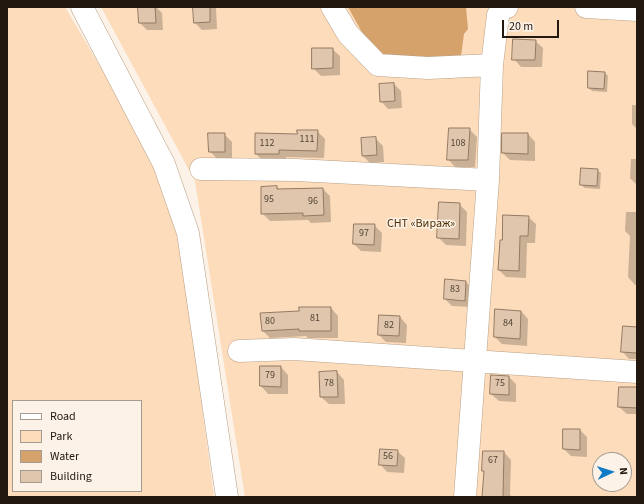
<!DOCTYPE html>
<html>
<head>
<meta charset="utf-8">
<style>
	body { margin:0 }
	#map { position:relative; width:644px; height:504px; overflow:hidden; background:#fcf2e7; font-family:"Source Sans 3",sans-serif }
	canvas { display:block }
	.frame { position:absolute; inset:0; border:8px solid #22180f; pointer-events:none }
	.legend { position:absolute; left:12px; top:400px; width:130px; height:92px; box-sizing:border-box; background:#fcf2e7; border:1px solid #a59b91; margin:0; padding:5px 7px; list-style:none; font-size:12px; color:#22180f }
	.legend li { display:flex; align-items:center; gap:8px; height:20px }
	.legend b { width:20px; border:1px solid #a59b91 }
	.north { position:absolute; left:592px; top:452px; width:40px; height:40px; box-sizing:border-box; background:#fcf2e7; border:1px solid #a59b91; border-radius:50%; rotate:86deg; font-size:11px; font-weight:700; line-height:16px; text-align:center; color:#22180f }
	.north::after { content:''; display:block; margin:auto; width:14px; height:18px; background:#107bc6; clip-path:polygon(50% 0,100% 100%,50% 72%,0 100%) }
	.scale { position:absolute; left:502px; top:20px; width:57px; height:18px; box-sizing:border-box; border:2px solid #22180f; border-top:0; padding-left:5px; font-size:12px; line-height:14px; white-space:nowrap; color:#22180f; -webkit-text-stroke:3px #fcf2e7; paint-order:stroke }
</style>
</head>
<body>
<div id="map">
<canvas width="644" height="504"></canvas>
<div class="frame"></div>
<ul class="legend">
<li><b style="height:5px;background:#fff"></b>Road</li>
<li><b style="height:11px;background:#fddcbb"></b>Park</li>
<li><b style="height:11px;background:#d5a26c"></b>Water</li>
<li><b style="height:11px;background:#e0c6ac"></b>Building</li>
</ul>
<div class="north">N</div>
<div class="scale">20 m</div>
</div>
<script>
const g = document.querySelector('canvas').getContext('2d');
g.lineJoin = 'round';
function paint(path, color) {
  g.fillStyle = color;
  g.fill(path, 'evenodd');
}
function stroke(path, color, width, dash) {
  g.strokeStyle = color;
  g.lineWidth = width;
  g.lineCap = dash ? 'butt' : 'round';
  g.setLineDash(dash || []);
  g.stroke(path);
}
function label(font, color, halo, rows, align = 'center') {
  g.font = font + ' "Source Sans 3",sans-serif';
  g.lineWidth = 3;
  g.setLineDash([]);
  g.textBaseline = 'middle';
  g.strokeStyle = halo;
  g.fillStyle = color;
  for (const [text, x, y, turn = 0] of rows) {
    g.save();
    g.translate(x, y);
    g.rotate((+turn || 0) * Math.PI / 180);
    g.textAlign = isNaN(turn) ? turn : align;
    if (halo) g.strokeText(text, 0, 0);
    g.fillText(text, 0, 0);
    g.restore();
  }
}
const green = new Path2D(`
	M7 7H65L162 171 180 241 214 497H7ZM13 401H141V491H13Z
	M101 7H637V497H245L195 181ZM600 460H624V484H600Z`);
const water = new Path2D(`
	M348 7H466L468 29 464 34 461 56 380 59 373 52Z`);
const shadow = new Path2D(`
	M139 7H156L162 13 163 30H147L140 23Z
	M194 7H216L217 29 202 30 195 23Z
	M535 41 543 48 542 67H521L514 59Z
	M332 49 340 56V75L321 76 313 68Z
	M605 73 608 76 607 92 592 91 589 88Z
	M394 84 401 91 402 108 388 109 381 101Z
	M632 105H637V129L632 124Z
	M469 129 477 137 475 167H455L448 159Z
	M317 131 325 139 324 158 286 157V161H263L256 154 298 135Z
	M224 134 232 142V159H217L210 151Z
	M503 134H528L535 142V161L510 160 503 153Z
	M375 138 383 146 384 162 370 163 363 156Z
	M631 159H637V185L630 178Z
	M597 170 601 173 600 189 585 188 581 185Z
	M277 187 280 190 323 189 330 196 331 222 311 223 308 220 270 221 262 213Z
	M459 204 467 212 466 246 446 245 438 237Z
	M626 212H637V285H635L628 277 630 236 625 231Z
	M528 217 536 224 535 243H527L526 278 506 277 499 270 503 241Z
	M374 225 382 233 381 252 361 251 354 244Z
	M466 282 473 289 472 307 452 306 445 299Z
	M331 308 338 316V338H308L306 336 270 338 263 331 300 312Z
	M496 310 521 311 528 319 527 346 502 344 495 337Z
	M400 317 407 325 406 343 386 342 379 335Z
	M637 328V359H629L622 351Z
	M261 367H281L288 375V394H268L261 386Z
	M337 372 344 380 345 404H329L321 397Z
	M509 377 516 384V402L499 401 491 394Z
	M637 388V414H627L619 407Z
	M580 430 587 437V457L571 456 564 449Z
	M397 451 405 458 404 473 387 472 380 464Z
	M504 452 511 460 510 495 513 497H483L485 472 483 471Z`);
const building = new Path2D(`
	M138 7H155L156 23H139Z
	M193 7H210V22L194 23Z
	M513 39 536 40 535 60H512Z
	M312 48H333V68L312 69Z
	M588 71 605 72 604 89 588 88Z
	M394 83 395 101 380 102 379 84Z
	M449 128H470L468 160H447Z
	M297 130H318L317 151 279 150V154H255V133L297 134Z
	M208 133H225V152H209Z
	M502 133H528V154L502 153Z
	M376 137 377 155 362 156 361 138Z
	M581 168 598 169 597 186 580 185Z
	M277 186V189L323 188 324 215 303 216V213L261 214V187Z
	M439 202 460 203 459 239 437 238Z
	M503 215 529 216 528 236H520L519 271 498 270 500 240H502Z
	M354 224H375L374 245 353 244Z
	M445 279 466 281 465 301 444 299Z
	M299 307H331V331H299V329L262 331 260 313 299 311Z
	M495 309 521 311 520 339 494 337Z
	M379 315 400 316 399 336 378 335Z
	M623 326 637 327V353L621 352Z
	M260 366H281V387L260 386Z
	M337 371 338 397H320L319 372Z
	M491 375 509 376V395L490 394Z
	M619 387H637V408L618 407Z
	M563 429H580V450L563 449Z
	M380 449 398 450 397 466 379 465Z
	M483 451H504L503 497H482L484 471H482Z`);
const minor = new Path2D(`
	M82 7 164 164 188 233 227 497
	M332 7 348 34 378 65 428 68 492 65
	M586 7 637 10
	M201 169 296 170 488 180
	M239 351 294 349 637 372
	M465 497 488 180 492 65 498 15 503 8 507 7`);
const numberNames = [
	["111",307,140],
	["112",267,144],
	["108",458,144],
	["95",269,200],
	["96",313,202],
	["97",364,234],
	["83",455,290],
	["81",315,319],
	["80",270,322],
	["84",508,324],
	["82",389,326],
	["79",270,376],
	["78",329,384],
	["75",500,384],
	["56",388,457],
	["67",493,461]
];
const parkNames = [
	["СНТ «Вираж»",421,224]
];
paint(green, '#fddcbb');
paint(water, '#d5a26c');
paint(shadow, '#0003');
paint(building, '#e0c6ac');
stroke(building, '#937b63', 1);
stroke(minor, '#b9a087', 23);
stroke(minor, '#fff', 22);
label('10px', '#524436', null, numberNames);
label('12px', '#502e01', '#fcf2e7', parkNames);
</script>
</body>
</html>
